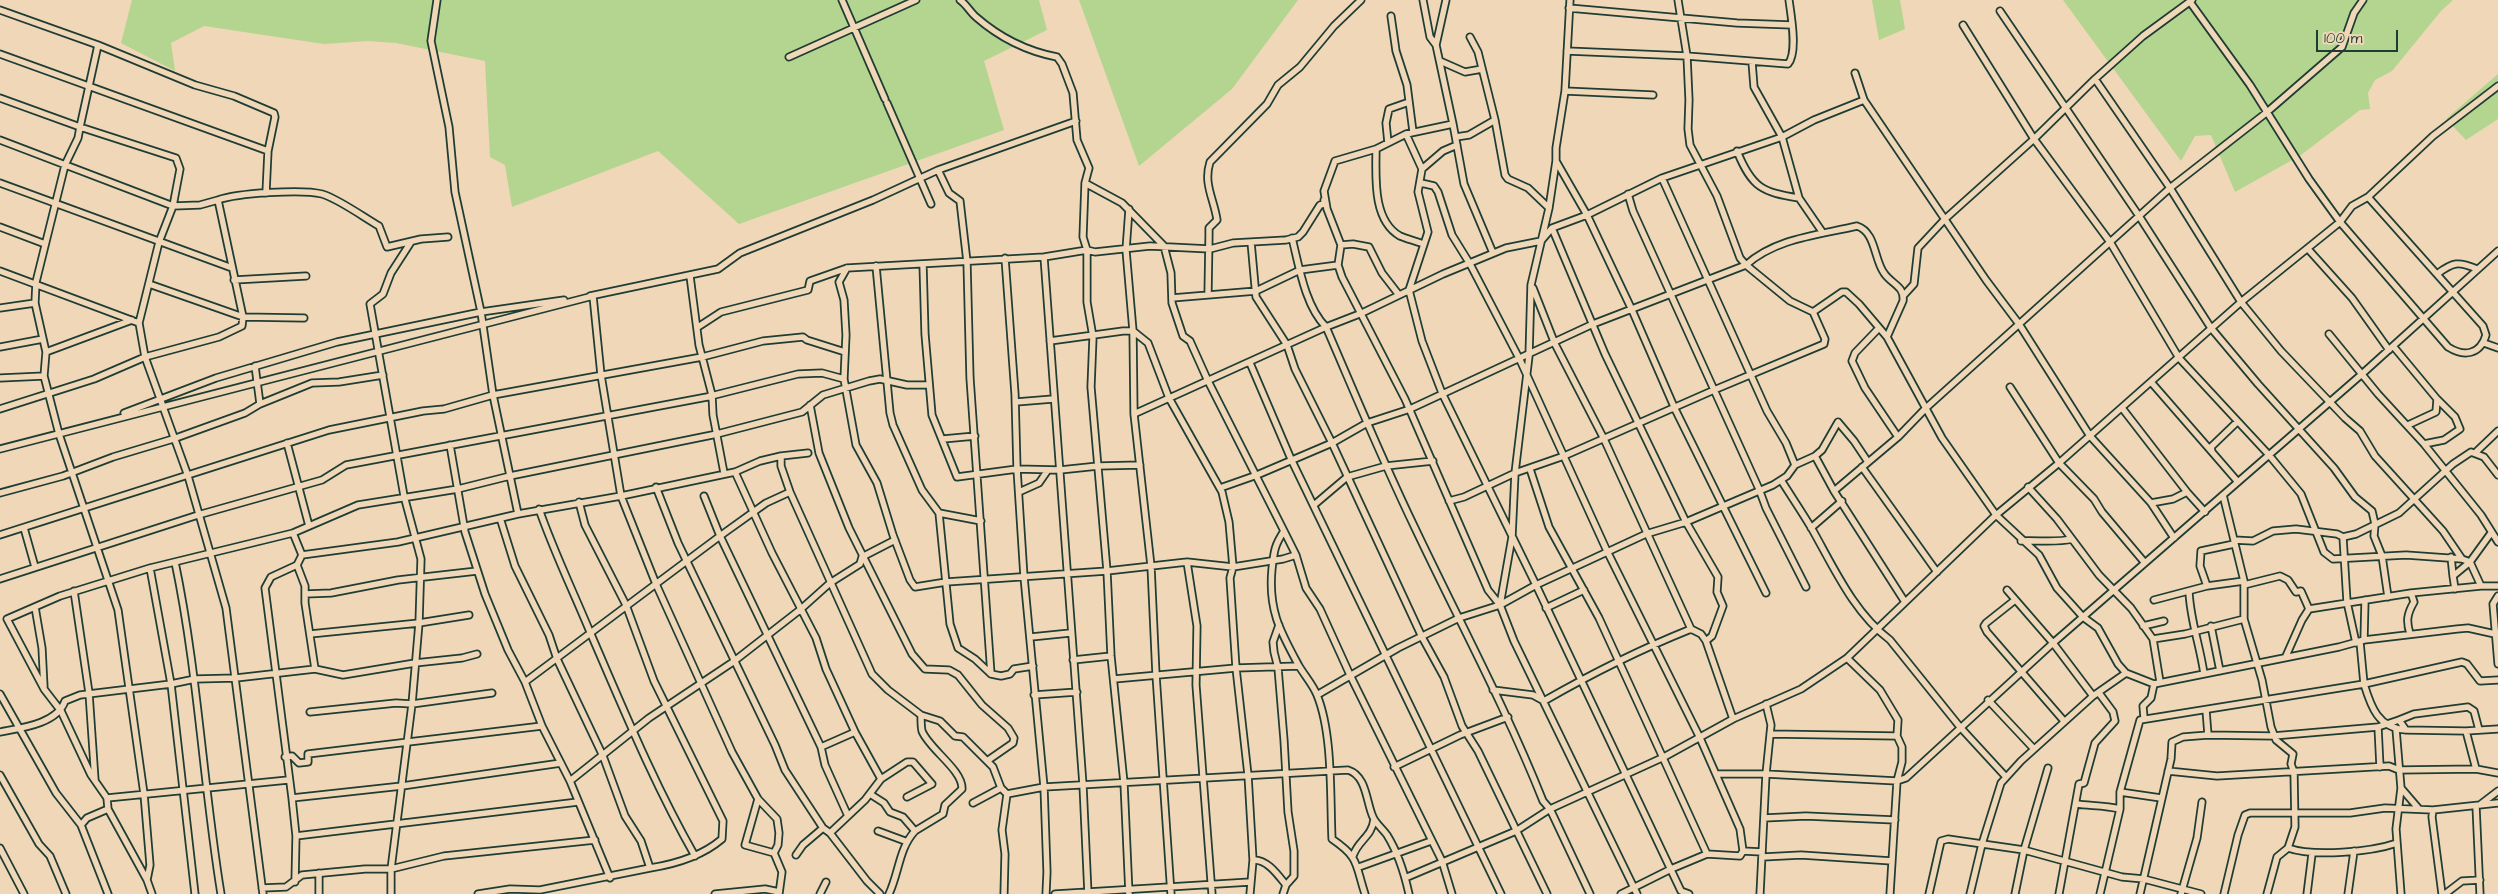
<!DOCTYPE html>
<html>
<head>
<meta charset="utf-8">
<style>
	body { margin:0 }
	#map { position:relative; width:2498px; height:894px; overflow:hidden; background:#efd7b7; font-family:"Architects Daughter",sans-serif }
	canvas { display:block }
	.scale { position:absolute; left:2316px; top:30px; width:82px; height:22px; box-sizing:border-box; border:2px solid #1f3d34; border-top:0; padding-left:6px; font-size:15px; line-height:18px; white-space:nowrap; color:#1f3d34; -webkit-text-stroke:4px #efd7b7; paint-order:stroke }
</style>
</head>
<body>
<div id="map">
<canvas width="2498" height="894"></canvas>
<div class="scale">100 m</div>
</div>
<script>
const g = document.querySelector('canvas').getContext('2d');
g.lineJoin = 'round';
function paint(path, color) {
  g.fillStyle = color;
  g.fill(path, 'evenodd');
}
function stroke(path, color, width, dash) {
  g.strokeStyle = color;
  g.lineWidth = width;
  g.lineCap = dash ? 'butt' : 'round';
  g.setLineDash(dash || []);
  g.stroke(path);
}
const green = new Path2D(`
	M132 0H1039L1047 30 984 61 1004 130 739 224 658 151 512 207 505 165 490 157 485 61 396 43 368 41 324 44 204 26 171 43 175 71 121 43Z
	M1079 0H1298L1232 89 1139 166Z
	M1872 0H1900L1905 29 1879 40Z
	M2063 0H2453L2441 11 2392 71 2375 80 2368 93 2370 109 2360 110 2301 155 2235 192 2211 135 2195 136 2181 161Z
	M2498 74V119L2466 140 2446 119Z`);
const minor = new Path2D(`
	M437 0 431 41 449 127 455 192 481 312 493 395 518 514
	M842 0 885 99
	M960 0C967 5 970 12 976 17 1000 38 1026 51 1057 57L1062 64 1073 93 1077 140 1089 168 1085 183 1083 237 1087 250V302L1093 337 1091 387 1107 571 1111 656 1124 783 1129 894
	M1423 0 1430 37 1436 45
	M2190 2 2250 85 2309 179 2340 222 2448 347C2464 357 2480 355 2486 335L2483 326 2368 197
	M1569 8 1737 23 1792 25
	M0 10 98 45 195 85 234 96 274 113 275 117 268 151
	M2000 11 2139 216 2211 328 2258 384 2334 468 2355 497 2372 511 2375 524 2374 536 2382 556 2388 597
	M1391 16 1396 51 1407 85 1413 132
	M1963 25 2034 139 2110 242 2179 358 2269 455 2301 494 2324 552 2333 559 2406 555 2462 559
	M1470 37 1478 52 1495 120
	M1567 51 1687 56 1788 64C1798 53 1791 15 1789 0
	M0 54 268 151 266 193
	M789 57 916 0
	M1440 61 1465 72 1482 69
	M1752 62 1754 87 1782 137 1799 198 1823 233
	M1855 73 1864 100
	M2095 79 2143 36 2192 0
	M1565 91 1653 95
	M0 98 80 127 98 45
	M887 103 931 204
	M1453 124 1464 184 1493 253
	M1406 134 1422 169
	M1456 137 1469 135 1495 120 1505 175 1508 179 1528 188 1549 208
	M0 140 173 206 200 205 218 200 243 317 242 326 219 337 145 357 94 379 0 409
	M1388 143 1386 123 1389 109 1409 102
	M1457 145 1443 151 1422 169 1418 192 1428 232 1409 290 1422 341 1442 393 1536 585 1681 891 1689 894
	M1376 149 1335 161 1324 191 1327 209 1341 245 1338 265 1342 277 1405 399 1488 590 1500 605 1514 641 1637 894
	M1737 151C1752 188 1762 192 1799 198
	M1556 161 1587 215 1632 310 1675 409 1766 593
	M938 170 949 193 960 201 967 262 970 378 991 674
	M1662 178 1767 411 1786 443 1795 465
	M0 183 232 268
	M1085 183 1122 203 1164 246 1171 273 1172 303 1183 336 1190 341 1208 381 1284 531 1296 555 1306 588 1320 609 1350 675 1442 861 1452 894
	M1421 183 1434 186 1438 192 1452 235 1470 264 1520 360 1607 551 1700 738 1740 829 1743 851 1740 856 1707 854 1671 869 1621 894
	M1628 194 1633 211 1759 489 1766 508 1806 587
	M218 200C237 193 302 189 322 194 337 198 365 218 379 226L387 247 421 239 448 237
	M1129 209 1126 250 1133 331 1134 414 1151 566 1156 675 1171 894
	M0 227 45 244
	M1552 228 1605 354 1686 522 1718 577 1717 592 1723 606 1712 636 1706 641
	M1292 238C1299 266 1305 306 1326 327 1355 394 1383 462 1415 528 1458 619 1506 708 1543 801L1550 809 1590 894
	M1251 242 1256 297 1287 345 1295 369 1332 443 1422 637 1444 677 1462 726 1478 751 1547 894
	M1423 244C1416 241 1407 239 1400 236 1372 220 1376 176 1376 149L1406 134 1453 124 1436 45 1446 0
	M1341 245 1353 244 1369 247 1382 273 1399 295
	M2308 249 2352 298 2389 350
	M1044 257 1083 785 1088 894
	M1005 258 1015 394 1017 469 1024 577 1044 787 1047 872 1046 894
	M923 264 925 334 932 415 957 477 1017 469 1060 470 1098 466 1140 465
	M876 266 890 413 893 425 922 490 939 513 950 624 958 648 975 659 991 674 1001 676 1010 674 1014 669 1033 666
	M847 268 839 282 844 300 846 335 844 379 856 445 877 483 893 535 910 580 915 587 946 582 1107 571 1187 562 1233 567 1283 559 1296 555
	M0 271 139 323
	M2437 274C2453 262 2458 261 2477 269
	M690 276 699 345 712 395 713 415 724 473
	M234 280 306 276
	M149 284 243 317 304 318
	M1533 288 1555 344 1604 439 1691 629 1701 634 1706 641 1733 719
	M1208 295 1209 236V228L1217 220C1214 199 1203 184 1210 162L1267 104 1278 85 1300 67 1334 26 1361 0
	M1904 295 1914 284 1918 248 1945 219 2034 139 2095 79 2170 188 2241 302 2281 351 2345 418 2360 431 2375 456 2443 531 2462 559 2470 562 2481 586H2498
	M590 296 718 269 740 253 873 200 938 170 1076 121
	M1172 298 1256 291 1300 270 1338 265
	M0 308 35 303
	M1813 312 1842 292H1846L1859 304 1887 337 1942 438 1996 515 2039 555 2057 588 2083 617 2098 628 2118 664 2126 673 2154 684
	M698 327 721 312 808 290 810 281 847 268 1044 257 1087 250 1095 252 1150 246 1210 249 1233 243 1286 240 1298 237 1303 232 1320 205 1324 204V200
	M1879 328 1855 353 1852 361 1865 388 1898 437
	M2329 334 2378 394 2424 444 2481 515 2498 542
	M1050 341 1123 331H1133L1148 343 1169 398 1222 492 1229 522 1233 567 1230 578 1236 668 1248 775 1253 860 1250 894
	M2484 343 2498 348
	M2393 346 2437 399 2436 412 2408 425
	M0 347 43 339
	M46 352 132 320
	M1250 363 1291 459 1501 894
	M255 366 260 404
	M44 376 59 434 118 610 144 794 150 865 147 880
	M0 378 44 376 46 352 35 303 36 282 65 165 78 138 80 127 176 158 180 169 173 206 159 242 139 323 145 357 188 476 226 608 263 894
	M2151 382 2212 452
	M2010 387 2059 463 2094 499 2102 512 2145 563
	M1016 402 1053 399
	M810 405 819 453 849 528 912 654 925 669 949 670 958 675 982 705 1008 728 1014 738 1013 743 987 761
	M2122 408 2187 492
	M124 413 216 378 337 342 481 312 564 300
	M1134 414 1326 327 1362 313 1443 274 1506 248 1541 241 1552 228 1587 215 1662 178 1782 137 1814 120 1864 100 1986 280 2019 324 2090 436 2151 503 2174 538
	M2237 422 2211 447 2212 452 2238 482
	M943 439 975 436
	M287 443 309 526
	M2424 444 2444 440 2460 429 2455 417 2437 399
	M450 445 465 532 485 594 508 650 525 682 542 726 570 781 610 878
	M0 449 593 296 601 375 621 496 656 584 732 752 758 799 777 819 779 833 778 845 774 853 782 872 779 894
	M2476 452 2498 431
	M781 456V466L790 492 872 674 888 690 921 715C921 720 921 727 922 731 929 749 963 770 962 789L945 805 943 814 915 831
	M1815 456 1834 491 1905 602
	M1862 467 1937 572
	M1530 469 1549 527 1599 618 1707 854
	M735 472 772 553 816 638 826 669 855 732 821 747
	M1781 480C1791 496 1802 512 1812 529 1834 568 1854 613 1890 640L1960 727 2006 777
	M656 487 678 543 775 745 785 770 823 828 830 833 867 881 880 894
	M2028 487 2057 519 2099 575 2131 608 2153 639 2160 682
	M1220 488 1257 475 1332 443 1367 423 1410 409 1593 324 1746 265C1776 238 1819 235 1857 226 1876 232 1874 260 1884 273 1891 284 1905 286 1903 301L1887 337
	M1834 491 1898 437 1926 408 2170 188 2266 113 2342 47 2354 13 2363 0
	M1019 492 1039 483 1048 470
	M0 493 63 476 113 457 173 439 245 413 260 404 312 383 339 382 383 375
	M2223 495 2244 581V619L2262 680 2271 727 2276 740 2293 754 2291 764 2294 772 2295 827 2288 848 2277 857 2267 894
	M704 496 720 536 821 747 825 765 848 816
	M1449 501 1464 497 1515 473 1564 456 1714 390 1824 344 1825 339 1813 312 1790 301 1746 265 1740 258 1717 196 1690 145 1688 129 1689 100 1687 56 1678 0
	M579 502 585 525 626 605 654 681 723 821 722 839C702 856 676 864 650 868
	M2151 503 2173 499 2187 492 2205 512
	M1314 505 1347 477 1386 466 1433 461
	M539 509C554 552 573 591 590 632 623 708 654 784 695 856
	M939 513 981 521
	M24 528 35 567
	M1811 528 1842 501
	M1284 531C1274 546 1274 552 1272 569 1268 610 1280 631 1299 666 1305 676 1313 685 1317 695 1333 734 1330 797 1332 839 1360 858 1355 864 1365 894
	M293 533 302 555 297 565 305 586V603L315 669
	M0 535 329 430 423 411 444 409 493 395 702 357 763 341 803 337 807 340 845 352
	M2343 537 2347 602 2356 643
	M2234 540 2253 541 2273 531 2296 529 2337 534 2343 537 2356 534 2399 513 2453 464 2471 452 2484 457 2498 475
	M2021 541C2038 540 2056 543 2072 539
	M302 555 398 542 518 514 621 496 735 472 760 461 781 456 808 453
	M2451 557 2453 576
	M175 562C198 672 203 784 221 894
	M1187 562 1197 626 1196 685 1212 894
	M150 568 171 684 195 894
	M0 579 198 515 322 480 346 465 707 397 798 374 822 373 844 379
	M2244 585 2280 576 2288 580 2296 592 2301 591 2309 609
	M2207 586 2200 566 2201 551 2234 544
	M2455 589 2453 576 2470 562 2491 533
	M2007 590 2053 643 2093 696 2126 673
	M74 591 89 693 95 780
	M2189 591C2190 620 2200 645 2204 674
	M305 594 331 593 398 580 477 571
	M2498 596 2493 604 2498 664
	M2015 600 1986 623 1984 626 1987 632 2064 721
	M2154 600 2207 586 2244 581
	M1500 605 1512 537 1515 473 1529 356 1531 285 1549 208 1556 161V148L1565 91 1570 0
	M35 607 42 648 44 687
	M1546 608 1584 590
	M1279 625 1273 642 1274 652 1278 668 1284 740 1288 812 1294 851V876L1286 885
	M2143 626 2164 621
	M2211 626 2220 671
	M310 634 419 623 469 615
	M2410 634C2406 621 2407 614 2414 602L2411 593
	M1031 637 1070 633
	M2153 639 2185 634 2244 619
	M2364 640 2365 600
	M2360 642 2364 684 2462 662 2467 664 2480 681 2498 680
	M2286 656 2302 620 2309 609 2411 593 2481 586
	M1847 658 1880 690 1898 720 1897 736 1902 747V762L1897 781 1890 894
	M1073 660 1111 656
	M1114 679 1236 668 1299 666
	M525 682 720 536 766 503 790 492
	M1493 690 1533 695 1544 701C1591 674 1641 649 1691 629
	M0 694 56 793 81 825 108 894
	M1034 695 1077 692
	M1317 695 1398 648 1459 618 1500 605 1536 585 1646 534 1686 522 1773 485 1787 476 1795 465 1815 456 1822 450 1838 422 1854 441 1868 462
	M1988 700 2034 749
	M2206 710 2208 735
	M310 712 396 703 412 704 492 693
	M921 715 940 721 955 736 963 737 993 767 1001 788 1007 794 1002 830 1005 854 1004 894
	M2144 718 2143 706 2151 698 2154 684 2339 647 2364 640 2457 629 2468 628 2495 634
	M2399 720 2414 714 2468 707 2474 711 2479 730
	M2378 727 2380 767
	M2396 729 2401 788 2396 829 2401 894
	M2466 731 2476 769
	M0 732C21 728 57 724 65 701L80 695 171 684 195 679 236 678 315 669 343 675 415 663 462 658 477 654
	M1770 734 1897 736
	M285 757 292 756 299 763 308 762V754L542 726
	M1394 767 1460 735 1508 717
	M2168 771 2217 776 2389 766 2399 770 2476 769 2498 773
	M1716 774H1766L1897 781 1906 778 2053 643 2362 374 2498 251
	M0 775 39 844 50 856 66 894
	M881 779 907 762H913L932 784 907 797
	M570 781 649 718 733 662 801 609 830 583 860 564 862 557 895 540
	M2401 788 2419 809
	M2120 792 2161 798
	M870 794 884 803 890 812 903 817 915 831C899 848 899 873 889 894
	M1007 794 1044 787 1348 770C1367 776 1366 802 1373 817 1376 824 1383 829 1387 835 1397 851 1405 876 1409 894
	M107 798 288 780
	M292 798 402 786 561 763
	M758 799 745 845 774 853
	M973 803 1001 788
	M2076 804C2091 806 2105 805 2120 809
	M2481 804 2498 791
	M2476 806 2480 894
	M2433 810 2432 817 2442 894
	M1764 818 1806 816 1895 820
	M81 825 87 818 108 809
	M878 831 905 841
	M830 833 865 800 881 779 855 732
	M296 836 578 802
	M0 848 24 894
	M2288 848C2314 857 2371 852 2397 843
	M1743 851 1762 852
	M796 855 803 845 823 828
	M1353 856C1358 840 1372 837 1374 819
	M1763 857 1801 855 1892 861
	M1253 860C1267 859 1278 875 1286 885L1283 894
	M1359 867 1431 841
	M1405 878 1516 831 1550 809 1664 757 1733 719 1801 689 1847 658 1996 515 2059 463 2241 302 2340 222 2352 206 2368 197 2433 136 2498 86
	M295 882 296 836 292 798 265 588 271 577 297 565
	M262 888 286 887 302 875 365 869H391L444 856 595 840
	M152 894 147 880 108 809 107 798 91 775 61 711 44 689 7 619 60 596 150 568 293 533 358 505 458 489 510 476 717 434 802 412 823 395 869 381 880 379 907 385H929
	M319 894V873
	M391 894V869L412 704 419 623 421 559 404 496 370 304 383 294 391 273 411 242
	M478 894 510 889 540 890 650 868 641 841 625 816 603 756 557 659 549 635 515 566 500 518
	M715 894 765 889 779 892
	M820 894 826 882
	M1055 894 1250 882
	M1760 894 1766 774 1771 725 1766 704
	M1929 894 1941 841 1948 839 2024 850 2122 877 2144 879 2201 894
	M1970 894 1982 844 2001 783 2021 761 2093 696
	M2015 894 2024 850 2048 768
	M2059 894 2079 784 2084 783 2095 743 2115 721 2113 712 2099 693
	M2100 894 2120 809V792L2140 720 2364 684C2371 707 2378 728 2406 730
	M2140 894 2171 759 2172 742 2183 737 2208 735 2273 736 2378 727 2399 720 2406 730 2466 731 2498 729
	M2181 894 2197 838 2202 802
	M2224 894 2238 835 2245 815 2250 813H2350L2385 808 2433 810 2498 803
	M2307 894 2312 854
	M2348 894 2354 851
	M2445 894 2462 881 2480 880`);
paint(green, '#b3d58f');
stroke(minor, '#1f3d34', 9);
stroke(minor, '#efd7b7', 5.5);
</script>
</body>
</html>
